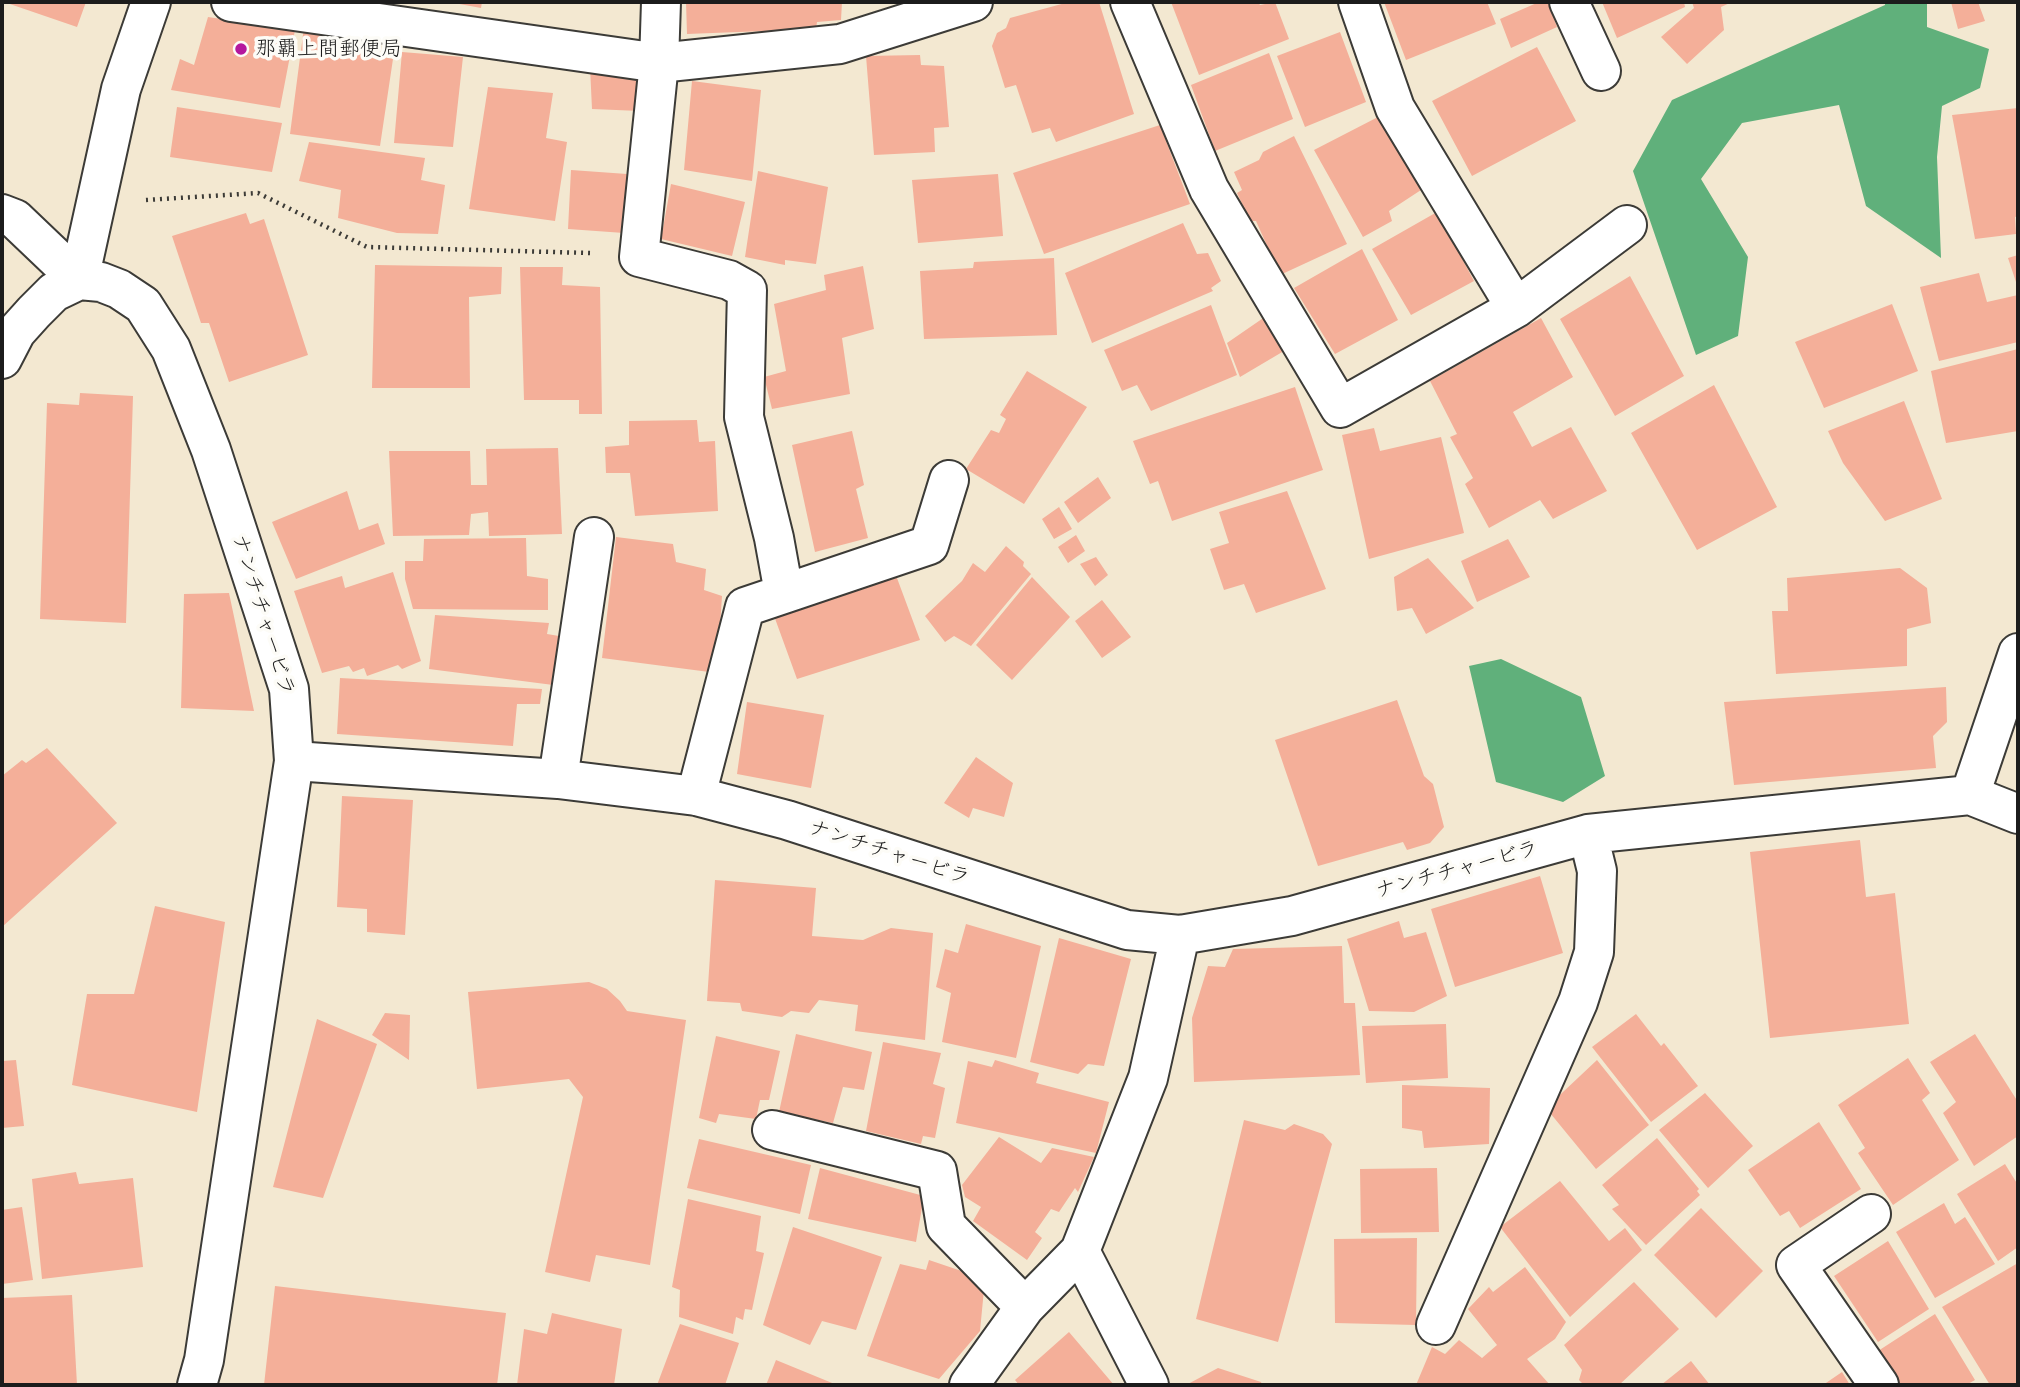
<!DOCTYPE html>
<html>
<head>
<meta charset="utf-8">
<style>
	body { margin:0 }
	#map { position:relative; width:2020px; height:1387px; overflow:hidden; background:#f3e8d1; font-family:"Patrick Hand",sans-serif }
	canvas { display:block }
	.frame { position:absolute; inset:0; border:4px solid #1c1c1c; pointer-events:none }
</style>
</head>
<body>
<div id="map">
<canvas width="2020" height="1387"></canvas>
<div class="frame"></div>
</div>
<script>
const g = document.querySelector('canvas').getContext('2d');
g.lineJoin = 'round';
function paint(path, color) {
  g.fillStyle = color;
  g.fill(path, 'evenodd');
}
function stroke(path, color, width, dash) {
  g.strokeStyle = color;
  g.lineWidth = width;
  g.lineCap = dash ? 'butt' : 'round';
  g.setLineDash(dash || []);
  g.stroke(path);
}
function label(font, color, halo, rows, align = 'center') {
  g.font = font + ' "Patrick Hand","Klee One",sans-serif';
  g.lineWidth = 7;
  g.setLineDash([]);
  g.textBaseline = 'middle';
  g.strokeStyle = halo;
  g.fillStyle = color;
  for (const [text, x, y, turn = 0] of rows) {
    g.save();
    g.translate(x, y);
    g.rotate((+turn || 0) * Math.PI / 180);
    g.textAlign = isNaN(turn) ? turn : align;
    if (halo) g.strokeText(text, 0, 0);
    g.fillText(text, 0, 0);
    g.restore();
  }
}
const forest = new Path2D(`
	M1885 2H1927V27L1989 49 1980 88 1942 106 1937 157 1941 258 1866 206 1839 105 1742 123 1701 179 1748 257 1738 336 1696 355 1633 171 1672 100 1885 5Z
	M1501 659 1581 697 1605 776 1563 802 1496 782 1469 666Z`);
const building = new Path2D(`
	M4 2H86L77 27Z
	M454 2H482L481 8 454 3Z
	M686 2H842L841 20 817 22 816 29 687 34Z
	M1069 2H1099L1134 114 1056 142 1050 128 1032 133 1016 85 1005 88 992 46 997 33 1006 28 1010 18Z
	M1171 2H1258L1260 5 1275 2 1289 39 1199 75Z
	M1384 2H1487L1496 24 1406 60Z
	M1539 2H1548L1557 27 1511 48 1500 19Z
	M1602 2H1684L1685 7 1617 38Z
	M1692 2H1732L1721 7 1724 30 1687 64 1661 37 1694 8Z
	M1951 2H1978L1985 21 1958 29Z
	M208 17 295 30 280 108 171 90 180 59 194 65Z
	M304 27 323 31 322 45 393 59 380 146 290 134Z
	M1340 32 1366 102 1305 127 1277 56Z
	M1537 47 1576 121 1472 176 1432 101Z
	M402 52 463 57 453 147 394 143Z
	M1269 53 1293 119 1215 151 1191 85Z
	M920 55 921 65 944 66 949 127 934 128 935 152 874 155 866 56Z
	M590 67 637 70 640 111 592 109Z
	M692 81 761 90 752 181 684 170Z
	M488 87 553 93 546 138 567 142 555 221 469 209Z
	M177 107 282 123 272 172 170 157Z
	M2018 108V216L2015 217 2016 234 1975 239 1952 115Z
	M1378 117 1421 190 1389 211 1392 221 1363 237 1314 150Z
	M1160 125 1190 204 1044 254 1013 173Z
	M1294 136 1347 244 1280 275 1256 221H1250L1237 193 1242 190 1234 172 1259 160 1263 152Z
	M309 142 425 158 421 180 445 185 438 234 397 233 338 218 341 190 299 181Z
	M571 170 627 174 624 233 568 229Z
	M758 171 828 187 816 264 785 260V265L745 257Z
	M998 174 1003 236 918 243 912 180Z
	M671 184 745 202 732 256 661 239Z
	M1437 212 1474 281 1411 315 1372 249Z
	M246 213 250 224 264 219 308 355 229 382 209 323H201L172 236Z
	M1183 223 1197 254 1208 253 1221 281 1211 288 1213 291 1092 343 1065 273Z
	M1362 249 1398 320 1335 354 1294 288Z
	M2018 255V288L2008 258Z
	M1054 258 1057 335 924 339 920 271 973 268 974 262Z
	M375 265 502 267 501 294 469 297 470 388H372Z
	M863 266 874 329 842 338 850 394 772 409 764 377 786 371 774 304 826 290 824 275Z
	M520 267H563L562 285 600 287 602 414H579V400H524Z
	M1979 273 1987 302 2018 295V342L1939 361 1920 287Z
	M1630 276 1684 376 1615 416 1560 319Z
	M1892 304 1918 371 1824 408 1795 342Z
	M1211 305 1237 375 1151 411 1137 385 1122 391 1104 350Z
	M1272 312 1289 348 1240 377 1227 343Z
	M1541 318 1573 377 1513 412 1532 447 1571 427 1607 491 1553 519 1540 500 1489 528 1465 484 1473 478 1450 437 1457 434 1430 381Z
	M2018 349V431L1946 443 1931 371Z
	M1027 371 1087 407 1024 504 966 469 991 430 999 433 1006 419 1000 415Z
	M1714 385 1777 507 1697 550 1631 433Z
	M1295 387 1323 470 1172 521 1158 481 1150 484 1133 441Z
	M80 393 133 396 126 623 40 619 47 403 79 405Z
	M1904 401 1942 499 1885 521 1843 463 1828 431Z
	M697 420 699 442 715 441 718 511 635 516 630 473H606L605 447 629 445V421Z
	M1374 428 1380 451 1441 437 1464 533 1369 559 1342 435Z
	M852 431 864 485 856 489 868 538 815 552 792 445Z
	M558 448 562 534 489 536 488 512 471 514 469 535 393 536 389 451H470L471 485H487L486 449Z
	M1098 477 1111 498 1078 523 1064 502Z
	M347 491 359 530 378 523 385 544 296 579 272 522Z
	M1287 491 1326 589 1256 613 1244 584 1224 590 1210 549 1229 543 1219 512Z
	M1059 507 1072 529 1054 539 1042 519Z
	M1076 535 1085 551 1068 563 1058 547Z
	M616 537 673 544 676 562 706 569 704 590 722 596 717 673 602 658Z
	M526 538 527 576 548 579V610L413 609 405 579V561H423L424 539Z
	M1508 539 1530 577 1477 602 1461 561Z
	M1006 546 1024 562 1023 566 1031 574 971 646 954 636 945 642 925 616 962 581 973 563 985 572Z
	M1096 557 1108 575 1095 586 1080 564Z
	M1428 558 1474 608 1426 634 1412 608 1397 611 1394 577Z
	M1900 568 1927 588 1931 623 1907 629V666L1776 674 1772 611H1788L1787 578Z
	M894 570 920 640 797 679 773 613Z
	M393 572 421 661 402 669 398 665 367 676 364 668 353 672 349 666 322 673 294 591 342 576 345 588Z
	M1032 577 1070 617 1012 680 976 645Z
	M229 593 254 711 181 708 184 594Z
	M1102 600 1131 637 1102 658 1075 621Z
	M435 615 549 623 547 634 565 637 561 686 429 669Z
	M340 678 542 689 540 704H517L513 746 337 734Z
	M1946 687 1947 722 1933 736 1936 768 1734 785 1724 702Z
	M1397 700 1424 776 1433 784 1444 827 1430 843 1407 850 1403 842 1318 866 1275 740Z
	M747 702 824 715 811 788 737 774Z
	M47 748 117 823 2 927V776L22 760 26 763Z
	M976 757 1013 783 1004 817 973 808 969 818 944 803Z
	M342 796 413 800 405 935 367 932V909L337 907Z
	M1860 840 1866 897 1895 893 1909 1024 1770 1038 1750 852Z
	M1540 876 1563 953 1455 987 1431 909Z
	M715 880 816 888 812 936 863 940 891 928 933 933 925 1040 855 1031 858 1005 819 1000 809 1013 791 1011 782 1017 742 1011 740 1003 707 1001Z
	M155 906 225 922 197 1112 72 1085 87 994H134Z
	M1399 921 1404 938 1426 932 1447 996 1414 1012 1369 1011 1347 939Z
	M966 924 1041 946 1016 1058 942 1042 951 993 936 987 945 949 958 953Z
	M1059 938 1131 959 1104 1066 1088 1064 1078 1074 1030 1062Z
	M1342 946 1344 1003H1355L1360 1075 1194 1082 1192 1018 1208 966 1225 967 1233 949Z
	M589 982 607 989 620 1001 627 1011 686 1020 650 1265 596 1255 590 1282 545 1272 583 1097 569 1079 477 1089 468 992Z
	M385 1013 410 1015 409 1060 372 1035Z
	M1636 1014 1661 1046 1664 1043 1698 1086 1651 1122 1592 1047Z
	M317 1019 377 1044 323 1198 273 1187Z
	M1446 1024 1448 1078 1366 1083 1362 1026Z
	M796 1034 872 1052 864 1090 843 1087 833 1123 779 1112Z
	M1975 1034 2018 1102V1136L1974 1166 1943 1113 1956 1102 1930 1062Z
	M716 1036 780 1051 769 1100H760L756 1119 719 1114 716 1123 699 1118Z
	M883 1042 941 1053 933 1084 945 1088 935 1138 923 1136 921 1144 866 1131Z
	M1908 1058 1930 1093 1922 1100 1959 1160 1893 1205 1858 1153 1865 1148 1838 1105Z
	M16 1060 24 1126 2 1128V1061Z
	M995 1060 1039 1073 1036 1083 1109 1102 1096 1153 956 1123 968 1061 992 1067Z
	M1597 1060 1649 1125 1596 1169 1546 1108Z
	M1402 1085 1490 1088 1489 1144 1424 1148 1422 1131 1402 1128Z
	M1705 1093 1753 1146 1708 1188 1659 1130Z
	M1244 1120 1285 1130 1294 1124 1323 1134 1332 1144 1278 1342 1196 1319Z
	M1819 1122 1861 1189 1800 1228 1789 1211 1780 1216 1748 1170Z
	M999 1137 1041 1163 1052 1148 1094 1157 1078 1192 1075 1188 1059 1212 1051 1209 1035 1232 1042 1238 1027 1260 973 1221 981 1207 965 1197 962 1185Z
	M1657 1138 1699 1189 1697 1191 1700 1195 1646 1245 1612 1209 1619 1205 1602 1185Z
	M699 1139 811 1165 800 1214 687 1188Z
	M2005 1164 2018 1185V1247L1998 1261 1957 1194Z
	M820 1168 924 1196 916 1242 808 1219Z
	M1437 1168 1439 1232 1361 1233 1360 1169Z
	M76 1172 79 1184 133 1178 143 1267 42 1279 32 1179Z
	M1560 1181 1609 1241 1625 1228 1642 1250 1570 1317 1500 1227Z
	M688 1199 761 1216 756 1251 764 1253 752 1310 745 1309 743 1320 736 1317 733 1334 679 1317 680 1290 672 1287Z
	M1944 1203 1955 1224 1965 1217 1995 1264 1935 1298 1896 1232Z
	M22 1207 33 1280 2 1284V1210Z
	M1701 1208 1763 1271 1716 1318 1654 1255Z
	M793 1227 882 1257 856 1330 822 1321 810 1345 763 1325Z
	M1417 1238 1416 1325 1335 1323 1334 1239Z
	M1888 1241 1929 1309 1878 1342 1834 1276Z
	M929 1260 985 1279 980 1331 939 1379 867 1356 900 1264 926 1270Z
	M2018 1263V1385H1990L1942 1307Z
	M1525 1267 1566 1322 1555 1339 1527 1359 1550 1385H1416L1432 1347 1445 1354 1459 1340 1482 1358 1497 1345 1468 1309 1489 1287 1493 1292Z
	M1634 1282 1679 1329 1619 1385H1584L1579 1380 1582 1370 1564 1345Z
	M275 1286 506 1313 497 1385H264Z
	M72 1295 77 1385H2V1298Z
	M552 1313 622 1329 614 1385H517L524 1329 547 1334Z
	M1935 1314 1975 1380 1966 1385H1901L1878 1351Z
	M680 1324 739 1343 725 1385H657Z
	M1069 1332 1114 1385H1019L1015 1380Z
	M776 1360 837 1385H766Z
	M1691 1361 1710 1385H1661Z
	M1218 1368 1261 1382 1262 1385H1186Z
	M1842 1372 1850 1385H1823Z`);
const path = new Path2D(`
	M146 200 258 193 367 247 590 253`);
const street = new Path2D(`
	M231 2 659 63 840 44 973 2
	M661 2 659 63 639 257 729 280 747 290 744 417 774 538 784 593
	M1130 2 1209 189 1340 408 1516 308 1627 225
	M1358 2 1395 108 1516 308
	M1569 2 1601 71
	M2 214 15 219 79 280
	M79 280 121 89 151 2
	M294 761 558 779 696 796 787 820 1127 930 1180 935 1292 916 1588 834 1970 795 2018 814
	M558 779 594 537
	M1970 795 2018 653
	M696 796 745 607 929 545 949 480
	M772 1130 937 1171 946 1226 1025 1307
	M1871 1214 1796 1265 1879 1385
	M1080 1251 1149 1385
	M1436 1325 1578 1002 1594 952 1597 871 1588 834
	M969 1385 1025 1307 1080 1251 1148 1078 1180 935`);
const secondary = new Path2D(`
	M2 359 16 332 34 312 54 292 79 280 101 282 119 289 143 305 171 349 211 450 289 689 294 761 204 1360 197 1385`);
const markers = [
	[241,49,7,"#b5179e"]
];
const poiNames = [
	["那覇上間郵便局",255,49]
];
const streetNames = [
	["ナンチチャービラ",263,615,73],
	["ナンチチャービラ",889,853,18],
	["ナンチチャービラ",1457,870,-15]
];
paint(forest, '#60b07b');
paint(building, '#f4af99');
stroke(street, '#3c3b37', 42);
stroke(secondary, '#3c3b37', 42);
stroke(path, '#3c3b37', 4.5, [2, 5]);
stroke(street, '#fff', 38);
stroke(secondary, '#fff', 38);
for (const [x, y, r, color] of markers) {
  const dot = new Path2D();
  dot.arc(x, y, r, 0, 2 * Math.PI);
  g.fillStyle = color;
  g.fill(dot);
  stroke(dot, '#fdfcf7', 2.5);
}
label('21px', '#1c1c1c', '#fdfcf7', poiNames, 'left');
label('21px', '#1c1c1c', '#fdfcf7', streetNames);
</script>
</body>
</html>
